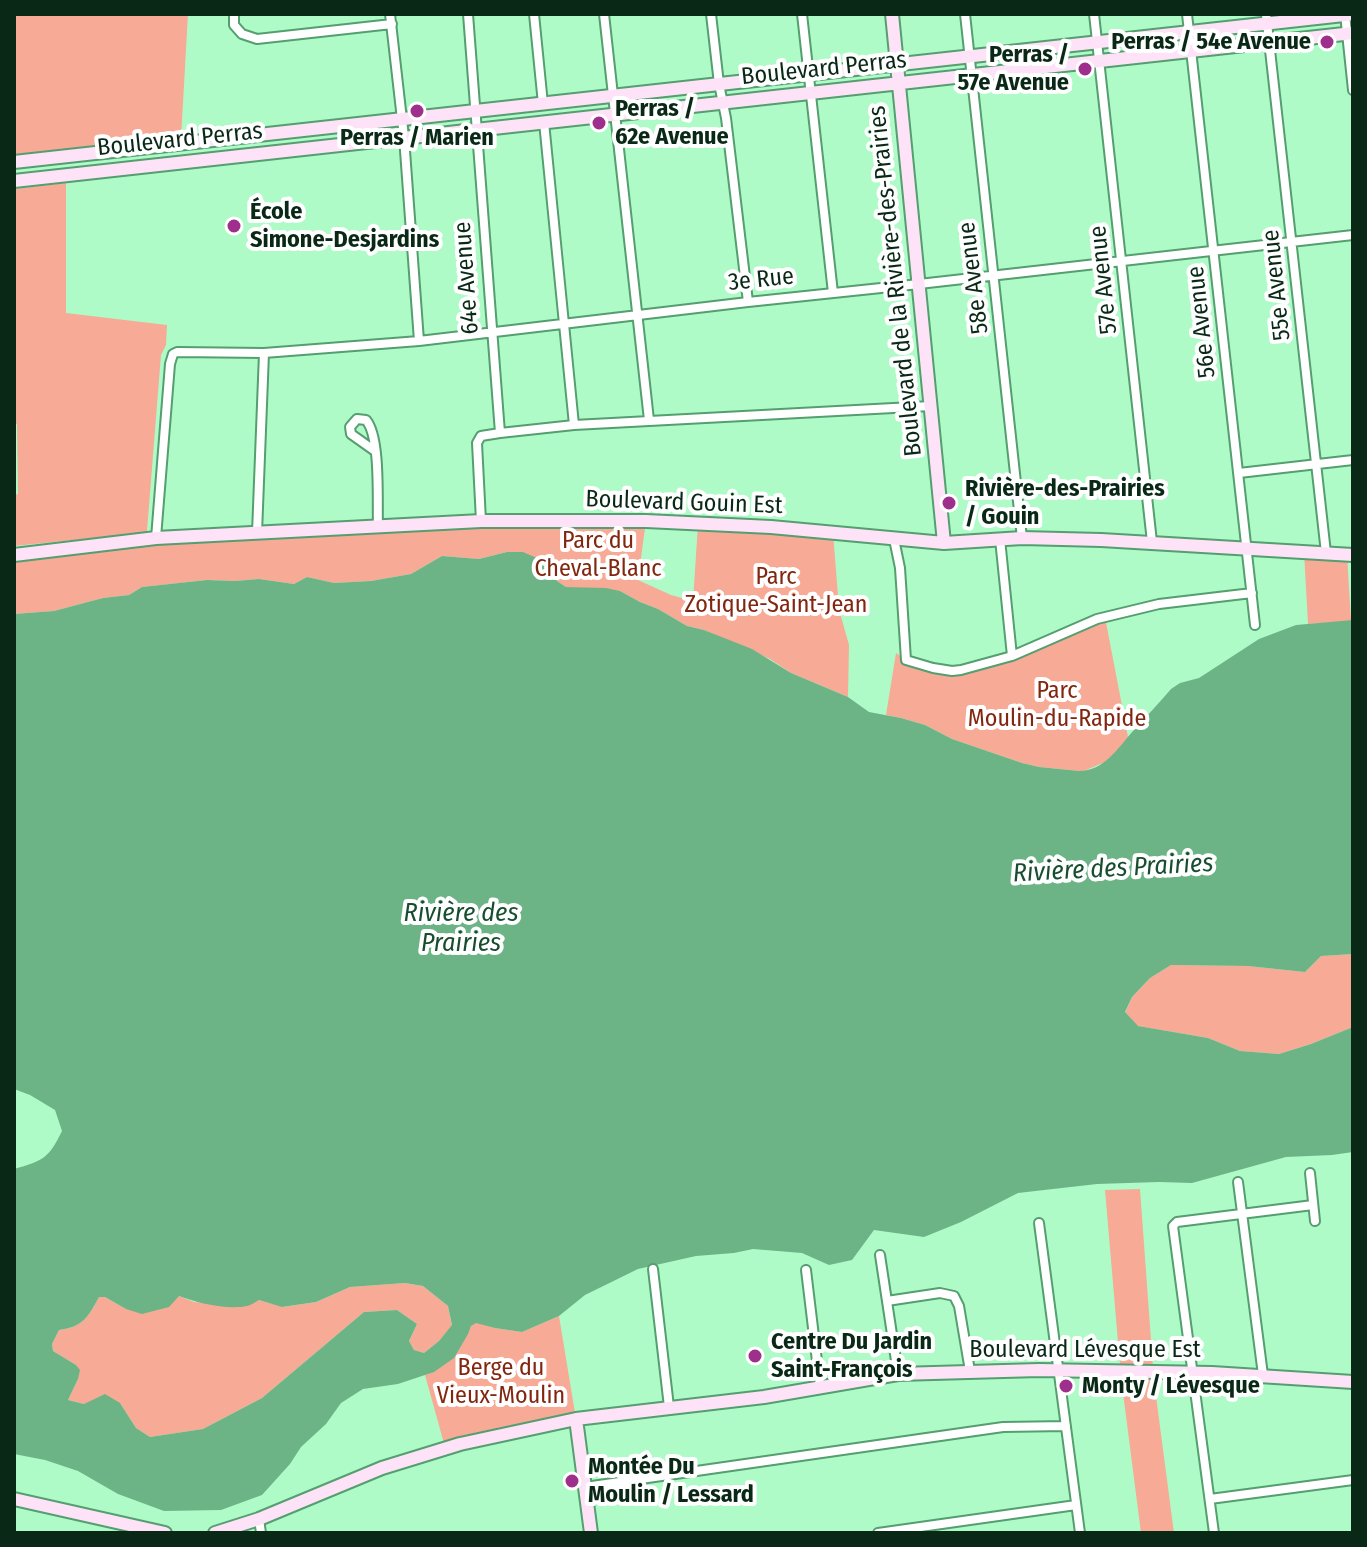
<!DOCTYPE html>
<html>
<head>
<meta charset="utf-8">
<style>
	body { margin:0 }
	#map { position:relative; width:1367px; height:1547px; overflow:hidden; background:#affbc8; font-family:"Fira Sans Condensed",sans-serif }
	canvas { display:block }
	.frame { position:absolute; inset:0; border:16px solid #092916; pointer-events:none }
</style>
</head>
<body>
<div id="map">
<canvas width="1367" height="1547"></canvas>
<div class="frame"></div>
</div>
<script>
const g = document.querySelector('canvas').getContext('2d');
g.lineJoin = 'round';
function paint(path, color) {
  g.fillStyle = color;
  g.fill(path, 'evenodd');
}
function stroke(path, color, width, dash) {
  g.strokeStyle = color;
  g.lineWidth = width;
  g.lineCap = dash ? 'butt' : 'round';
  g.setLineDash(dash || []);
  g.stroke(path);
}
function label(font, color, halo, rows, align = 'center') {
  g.font = font + ' "Fira Sans Condensed",sans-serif';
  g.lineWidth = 8;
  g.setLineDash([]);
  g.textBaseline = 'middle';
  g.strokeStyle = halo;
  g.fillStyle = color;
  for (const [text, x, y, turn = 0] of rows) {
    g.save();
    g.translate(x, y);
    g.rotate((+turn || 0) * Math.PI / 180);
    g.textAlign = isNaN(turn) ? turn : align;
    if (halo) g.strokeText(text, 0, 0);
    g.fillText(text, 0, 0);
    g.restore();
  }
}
const green = new Path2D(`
	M14 14H188L181 138 14 162Z
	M66 183V313L167 325 166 345 161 355 147 531 144 533 14 546V495L18 494 17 424 14 423V189Z
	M646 521 638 580 671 595 693 601 698 524 833 532 839 609 849 645 848 697 791 673 770 659 704 630 687 626 658 609 640 602 620 591 566 587 557 581 553 575V565L546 558 539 559 507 552 479 559 442 556 411 574 371 581 334 583 307 577 294 584 259 579 235 581 207 580 142 587 129 595 103 598 54 611 14 614V555L156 538 210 543 211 540 257 533Z
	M1304 552 1347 554 1351 621 1308 624Z
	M1105 617 1128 737 1117 752 1105 762 1084 771H1079L1039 767 1022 763 952 739 925 725 901 718 886 715 896 653 906 660 961 670Z
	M1353 954V1027L1311 1044 1279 1054 1240 1051 1208 1038 1137 1026 1125 1013 1132 997 1150 978 1171 965 1248 966 1305 972 1321 956Z
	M1140 1189 1154 1381 1174 1533H1141L1121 1377 1105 1190Z
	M405 1283 423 1286 448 1306 452 1326 439 1341 424 1353 414 1350 409 1341 417 1324 397 1310 364 1312 262 1398 203 1429 150 1437 136 1428 120 1403 84 1404 68 1400 78 1379 76 1365 53 1351 52 1344 59 1330C83 1327 88 1317 99 1297H105L126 1309 179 1296 194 1302 246 1306 259 1300 283 1307 316 1302 350 1287Z
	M559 1316 576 1419 445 1447 425 1375C440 1371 466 1341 471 1326L476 1322 495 1328 522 1332Z`);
const water = new Path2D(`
	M507 552H523L539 559 550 560 553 565V575L557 581 566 587 606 588 620 591 640 602 658 609 687 626 704 630 752 649 791 673 848 697 869 712 901 718 925 725 952 739 1022 763 1039 767 1079 771C1104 771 1118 748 1133 731 1146 717 1159 703 1171 689L1180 683 1199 678 1259 639 1296 625 1353 620V954L1321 956 1305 972 1248 966 1171 965 1150 978 1132 997 1125 1012 1138 1026 1208 1038 1240 1051 1279 1054 1311 1044 1353 1027V1152L1332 1155 1286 1157 1192 1183 1159 1182 1097 1184 1018 1193 961 1222 924 1237 874 1230 852 1260 829 1265 802 1253 753 1249 734 1253 696 1256 638 1269 585 1295 559 1316 522 1332 495 1328 476 1323 471 1326 468 1334 454 1358 434 1372 398 1384 363 1389 341 1403 326 1424 301 1447 290 1464 262 1495 221 1510 164 1511 118 1494 78 1471 45 1460 14 1454V1169C43 1161 49 1158 62 1131L55 1110 30 1095 14 1089V614L54 611 103 598 129 595 142 587 207 580 235 581 259 579 294 584 307 577 334 583 371 581 411 574 442 556 479 559ZM405 1283 423 1286 448 1306 452 1325 439 1341 424 1353 414 1350 409 1341 417 1324 397 1310 364 1312 262 1398 203 1429 150 1437 136 1428 120 1403 105 1394 84 1404 68 1400 78 1379 80 1370 76 1365 53 1351 52 1344 59 1330C83 1327 88 1317 99 1297H105L126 1309 142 1314 169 1307 179 1296C197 1303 227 1310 247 1306 251 1305 255 1302 259 1300L282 1307 316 1302 350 1287Z`);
const street = new Path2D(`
	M234 14V25L242 34 257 39 392 24
	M390 14 404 137 419 341
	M468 14 500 433 481 436 477 443 481 521
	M534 14 543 104
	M604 14 649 420
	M711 14 719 84 726 118 748 302
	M802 14 833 293
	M965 14 1022 538
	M1094 14 1152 542
	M1187 14 1255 625
	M1266 14 1326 553
	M1345 14 1353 90
	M544 122 574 425
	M500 433 574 425 931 406
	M375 451 351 434 350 427 357 419 366 420C381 437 377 502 378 526
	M1239 473 1353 460
	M257 533 264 353
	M156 538 170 364 173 354 177 352 264 353 419 341 748 302 919 284 1353 235
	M894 539 900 568 906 660 933 668 952 671 961 670 1012 656 1097 619 1159 604 1252 593
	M1000 539 1012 656
	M1310 1173 1315 1221
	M1238 1182 1263 1375
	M1039 1223 1080 1533
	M880 1255 898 1374
	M653 1269 669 1407
	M806 1270 820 1386
	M887 1301 940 1293 954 1296 959 1306 970 1371
	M585 1487 1003 1427 1066 1426
	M1210 1499 1353 1480
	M259 1519 261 1533
	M878 1533 1076 1505
	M1214 1533 1173 1226 1177 1222 1313 1205`);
const secondary = new Path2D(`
	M892 14 944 543
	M14 162 1353 14
	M14 181 1353 33
	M14 555 156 538 481 521H646L771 527 944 543 1022 538 1101 540 1353 555
	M576 1419 591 1533
	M14 1499 165 1533
	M215 1533 259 1519 382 1468 460 1444 576 1419 764 1397 898 1374 1039 1370 1212 1373 1353 1382`);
const markers = [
	[1327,42,8,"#9e2f8d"],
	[1085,69,8,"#9e2f8d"],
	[417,111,8,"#9e2f8d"],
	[599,123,8,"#9e2f8d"],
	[234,226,8,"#9e2f8d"],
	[949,503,8,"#9e2f8d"],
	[755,1356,8,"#9e2f8d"],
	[1066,1386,8,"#9e2f8d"],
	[572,1481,8,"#9e2f8d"]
];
const poiNames = [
	["Perras / 54e Avenue",1311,42,"right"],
	["Perras /",1069,55,"right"],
	["57e Avenue",1069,83,"right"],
	["Perras /",615,109],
	["62e Avenue",615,137],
	["Perras / Marien",417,138,"center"],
	["École",250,212],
	["Simone-Desjardins",250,240],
	["Rivière-des-Prairies",965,489],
	["/ Gouin",965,517],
	["Centre Du Jardin",771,1342],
	["Saint-François",771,1370],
	["Monty / Lévesque",1082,1386],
	["Montée Du",588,1467],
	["Moulin / Lessard",588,1495]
];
const streetNames = [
	["Boulevard Perras",824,69,-6],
	["Boulevard Perras",180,140,-6],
	["64e Avenue",467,278,-94],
	["58e Avenue",974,278,-97],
	["3e Rue",761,280,-6],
	["57e Avenue",1104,280,-96],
	["Boulevard de la Rivière-des-Prairies",896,281,-96],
	["55e Avenue",1277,285,-96],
	["56e Avenue",1202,322,-96],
	["Boulevard Gouin Est",684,503,2],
	["Boulevard Lévesque Est",1085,1350]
];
const parkNames = [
	["Parc du",598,541],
	["Cheval-Blanc",598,569],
	["Parc",776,577],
	["Zotique-Saint-Jean",776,605],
	["Parc",1057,691],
	["Moulin-du-Rapide",1057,719],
	["Berge du",501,1368],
	["Vieux-Moulin",501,1396]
];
const waterNames = [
	["Rivière des Prairies",1113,869,-3],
	["Rivière des",461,914],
	["Prairies",461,944]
];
paint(green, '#f7aa96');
paint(water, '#6cb486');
stroke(street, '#549e70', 12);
stroke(secondary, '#549e70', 16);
stroke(street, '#fff', 8);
stroke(secondary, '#fee2f8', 12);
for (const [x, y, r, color] of markers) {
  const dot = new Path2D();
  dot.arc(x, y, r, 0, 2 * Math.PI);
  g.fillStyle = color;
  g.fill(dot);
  stroke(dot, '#fff', 3);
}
label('bold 24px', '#092916', '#fff', poiNames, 'left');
label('24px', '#092916', '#fff', streetNames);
label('24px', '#82260f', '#fff', parkNames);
label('italic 26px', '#184e2f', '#fff', waterNames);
</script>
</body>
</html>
